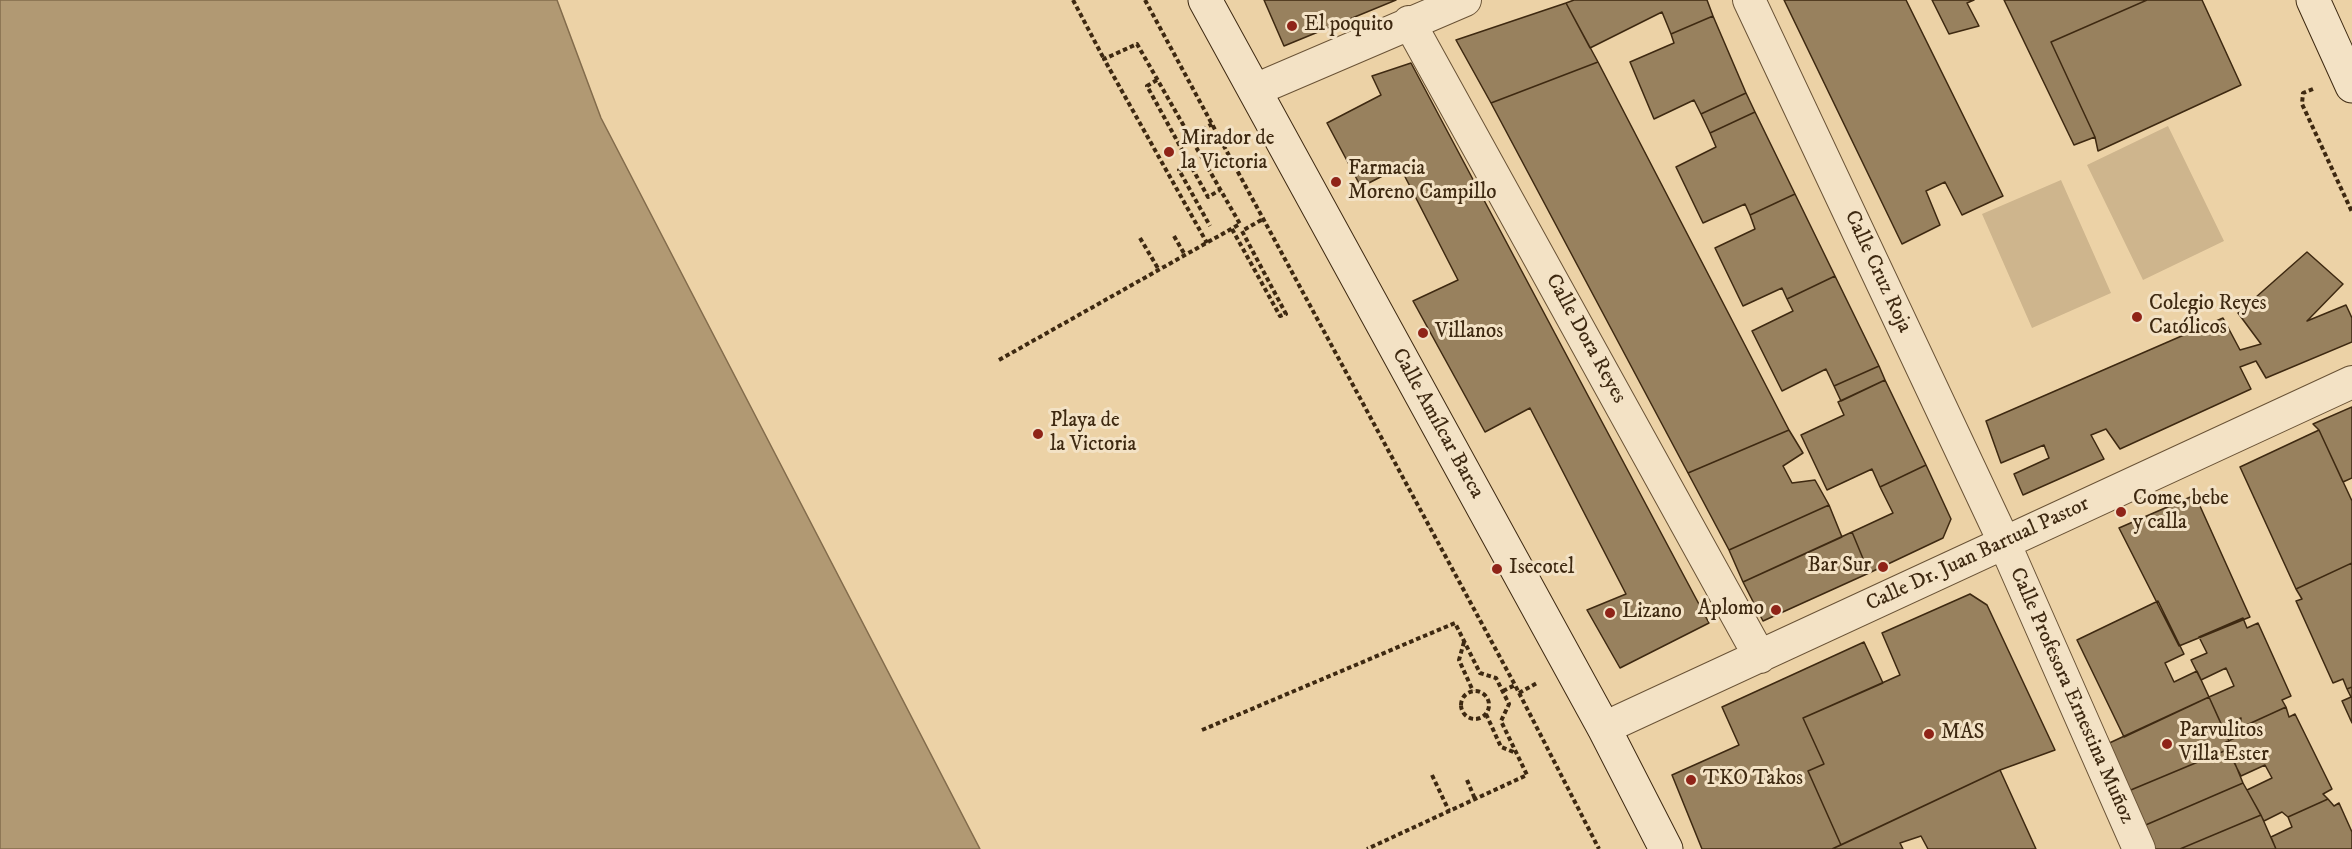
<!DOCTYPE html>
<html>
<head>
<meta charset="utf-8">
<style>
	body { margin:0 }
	canvas { display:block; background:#ecd2a6 }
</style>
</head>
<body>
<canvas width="2352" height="849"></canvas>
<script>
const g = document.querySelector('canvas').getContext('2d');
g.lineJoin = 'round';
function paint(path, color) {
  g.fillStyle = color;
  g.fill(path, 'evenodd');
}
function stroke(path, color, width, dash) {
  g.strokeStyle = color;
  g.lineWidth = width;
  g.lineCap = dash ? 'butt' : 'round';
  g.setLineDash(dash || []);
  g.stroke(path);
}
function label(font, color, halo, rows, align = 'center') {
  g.font = font + ' "IM FELL DW Pica",serif';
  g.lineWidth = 6;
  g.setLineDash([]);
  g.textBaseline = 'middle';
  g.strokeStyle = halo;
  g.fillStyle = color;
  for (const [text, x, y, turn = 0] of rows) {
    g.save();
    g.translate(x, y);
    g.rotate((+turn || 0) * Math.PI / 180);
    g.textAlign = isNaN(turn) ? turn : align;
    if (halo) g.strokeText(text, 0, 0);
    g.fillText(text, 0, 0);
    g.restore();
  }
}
const green = new Path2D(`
	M2168 126 2224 241 2143 280 2087 165Z
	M2061 180 2111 293 2032 328 1982 214Z`);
const water = new Path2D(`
	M0 0H557L601 118 980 849H0Z`);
const building = new Path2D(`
	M1264 0H1396L1284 46Z
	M1574 0H1707L1713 16 1671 34 1662 12 1590 48 1566 3Z
	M1784 0H1906L2003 196 1962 215 1945 182 1926 191 1940 225 1902 244Z
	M1932 0H1974L1967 3 1979 26 1949 34Z
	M2004 0H2147L2051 42 2095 137 2074 145Z
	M2147 0H2202L2241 85 2098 151 2095 137 2051 42Z
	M1566 3 1598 62 1491 103 1456 40Z
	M1713 16 1746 93 1701 114 1694 100 1654 119 1630 62 1674 43 1671 34Z
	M1598 62 1789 430 1688 473 1491 103Z
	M1411 63 1709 623 1620 668 1587 610 1626 594 1530 408 1485 432 1413 301 1458 280 1400 167 1361 187 1327 123 1381 95 1372 76Z
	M1746 93 1755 112 1710 133 1701 114Z
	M1755 112 1795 194 1750 215 1745 204 1703 223 1676 167 1716 147 1710 133Z
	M1795 194 1835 276 1787 299 1782 288 1743 306 1715 248 1755 229 1750 215Z
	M2307 252 2343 284 2307 321 2346 305 2352 318V342L2266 378 2256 361 2240 367 2251 389 2120 449 2106 429 2091 435 2104 459 2023 495 2014 474 2049 458 2044 445 2001 463 1986 421 2223 318 2240 350 2261 344 2238 313Z
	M1835 276 1879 366 1834 386 1826 369 1782 391 1752 331 1793 311 1787 299Z
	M1879 366 1885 380 1841 401 1834 386Z
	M1885 380 1926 465 1880 487 1872 469 1827 490 1801 435 1844 415 1838 402Z
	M2352 407V478L2343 482 2319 430 2313 424Z
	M1789 430 1803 453 1783 466 1792 483 1815 480 1829 505 1729 550 1688 473Z
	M2319 430 2352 501V563L2296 589 2240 467Z
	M1926 465 1951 519 1943 538 1869 573 1852 532 1893 513 1880 487Z
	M2195 495 2250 617 2179 646 2119 528Z
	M1829 505 1842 537 1743 582 1729 550Z
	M1852 532 1869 573 1763 621 1743 582Z
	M2352 563V687L2347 689 2343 679 2333 683 2296 601 2302 599 2296 589Z
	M1970 594 1987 605 2055 750 2000 770 1841 845 1808 771 1824 764 1803 718 1900 675 1882 633Z
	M2158 601 2184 654 2165 663 2174 682 2197 671 2209 697 2124 737 2077 640Z
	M2243 618 2247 628 2258 623 2291 696 2282 700 2286 707 2240 728 2241 718 2222 726 2209 697 2234 686 2226 668 2201 680 2191 660 2207 653 2199 637Z
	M1864 642 1883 683 1803 718 1824 764 1808 771 1841 845 1832 849H1702L1672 775 1739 745 1722 707Z
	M2352 687V723L2342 701 2351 697 2347 689Z
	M2209 697 2229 741 2224 743 2229 749 2126 792 2105 745Z
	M2286 707 2289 717 2295 714 2332 789 2323 794 2328 799 2288 817 2282 812 2264 821 2247 790 2272 778 2265 765 2241 776 2224 743 2243 734 2240 728Z
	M2229 749 2243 783 2141 827 2126 792Z
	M2000 770 2036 849H1928L1921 836 1900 843 1903 849H1832Z
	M2243 783 2261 815 2180 849H2150L2141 827Z
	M2328 799 2334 806 2339 803 2352 832V849H2276L2271 837 2292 827 2288 817Z
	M2261 815 2276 849H2180Z`);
const path = new Path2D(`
	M1073 0 1104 59
	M1145 0 1515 685 1599 849
	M1157 80 1147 86 1208 197 1220 190
	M2313 89 2303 93 2302 104 2352 212
	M1189 137 1212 124
	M1189 164 1179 170 1210 226
	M1232 229 1280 316 1286 314 1242 231 1263 219
	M1174 236 1185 255
	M1140 238 1159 270
	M999 360 1240 224 1137 44 1104 59 1207 243
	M1464 642 1459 660 1473 691
	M1503 691 1515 685
	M1461 705a14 14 0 1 1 28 0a14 14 0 1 1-28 0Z
	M1519 693 1537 683
	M1486 714 1501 747 1516 753
	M1202 730 1455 623 1480 673 1496 678 1509 704 1501 721 1527 775 1367 849
	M1432 775 1449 811
	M1467 780 1475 799`);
const street = new Path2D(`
	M1749 0 1999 531 2139 849
	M1409 22 1760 657
	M1255 90 1465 0
	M1604 728 2352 382`);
const secondary = new Path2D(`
	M1205 0 1604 728 1666 849
	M2313 0 2352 86`);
const markers = [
	[1292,26,6,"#8f2418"],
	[1169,152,6,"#8f2418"],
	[1336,182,6,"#8f2418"],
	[2137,317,6,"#8f2418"],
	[1423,333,6,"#8f2418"],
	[1038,434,6,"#8f2418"],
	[2121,512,6,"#8f2418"],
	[1883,567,6,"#8f2418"],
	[1497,569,6,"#8f2418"],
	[1776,610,6,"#8f2418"],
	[1610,613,6,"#8f2418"],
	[1929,734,6,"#8f2418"],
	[2167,744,6,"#8f2418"],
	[1691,780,6,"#8f2418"]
];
const poiNames = [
	["El poquito",1304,26],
	["Mirador de",1181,140],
	["la Victoria",1181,164],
	["Farmacia",1348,170],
	["Moreno Campillo",1348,194],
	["Colegio Reyes",2149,305],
	["Católicos",2149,329],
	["Villanos",1435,333],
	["Playa de",1050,422],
	["la Victoria",1050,446],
	["Come, bebe",2133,500],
	["y calla",2133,524],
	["Bar Sur",1871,567,"right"],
	["Isecotel",1509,569],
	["Aplomo",1764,610,"right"],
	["Lizano",1622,613],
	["Parvulitos",2179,732],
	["Villa Ester",2179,756],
	["MAS",1941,734],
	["TKO Takos",1703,780]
];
const streetNames = [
	["Calle Cruz Roja",1877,272,65],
	["Calle Dora Reyes",1585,339,61],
	["Calle Amílcar Barca",1437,424,61],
	["Calle Dr. Juan Bartual Pastor",1978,555,-25],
	["Calle Profesora Ernestina Muñoz",2071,696,66]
];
paint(green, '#ceb58d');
paint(water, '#b19973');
stroke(water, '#836c4c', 1.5);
paint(building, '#98815e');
stroke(building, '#3e2911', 1.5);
stroke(street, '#6a5336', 34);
stroke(secondary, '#3e2911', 35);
stroke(path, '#3e2911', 4, [4.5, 3]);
stroke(street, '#f3e2c5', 32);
stroke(secondary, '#f3e2c5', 33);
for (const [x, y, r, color] of markers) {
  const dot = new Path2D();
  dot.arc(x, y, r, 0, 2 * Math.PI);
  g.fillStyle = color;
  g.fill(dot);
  stroke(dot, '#f3e2c5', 2);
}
label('21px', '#3e2911', '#f3e2c5', poiNames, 'left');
label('21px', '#3e2911', '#f3e2c5', streetNames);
</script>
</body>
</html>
